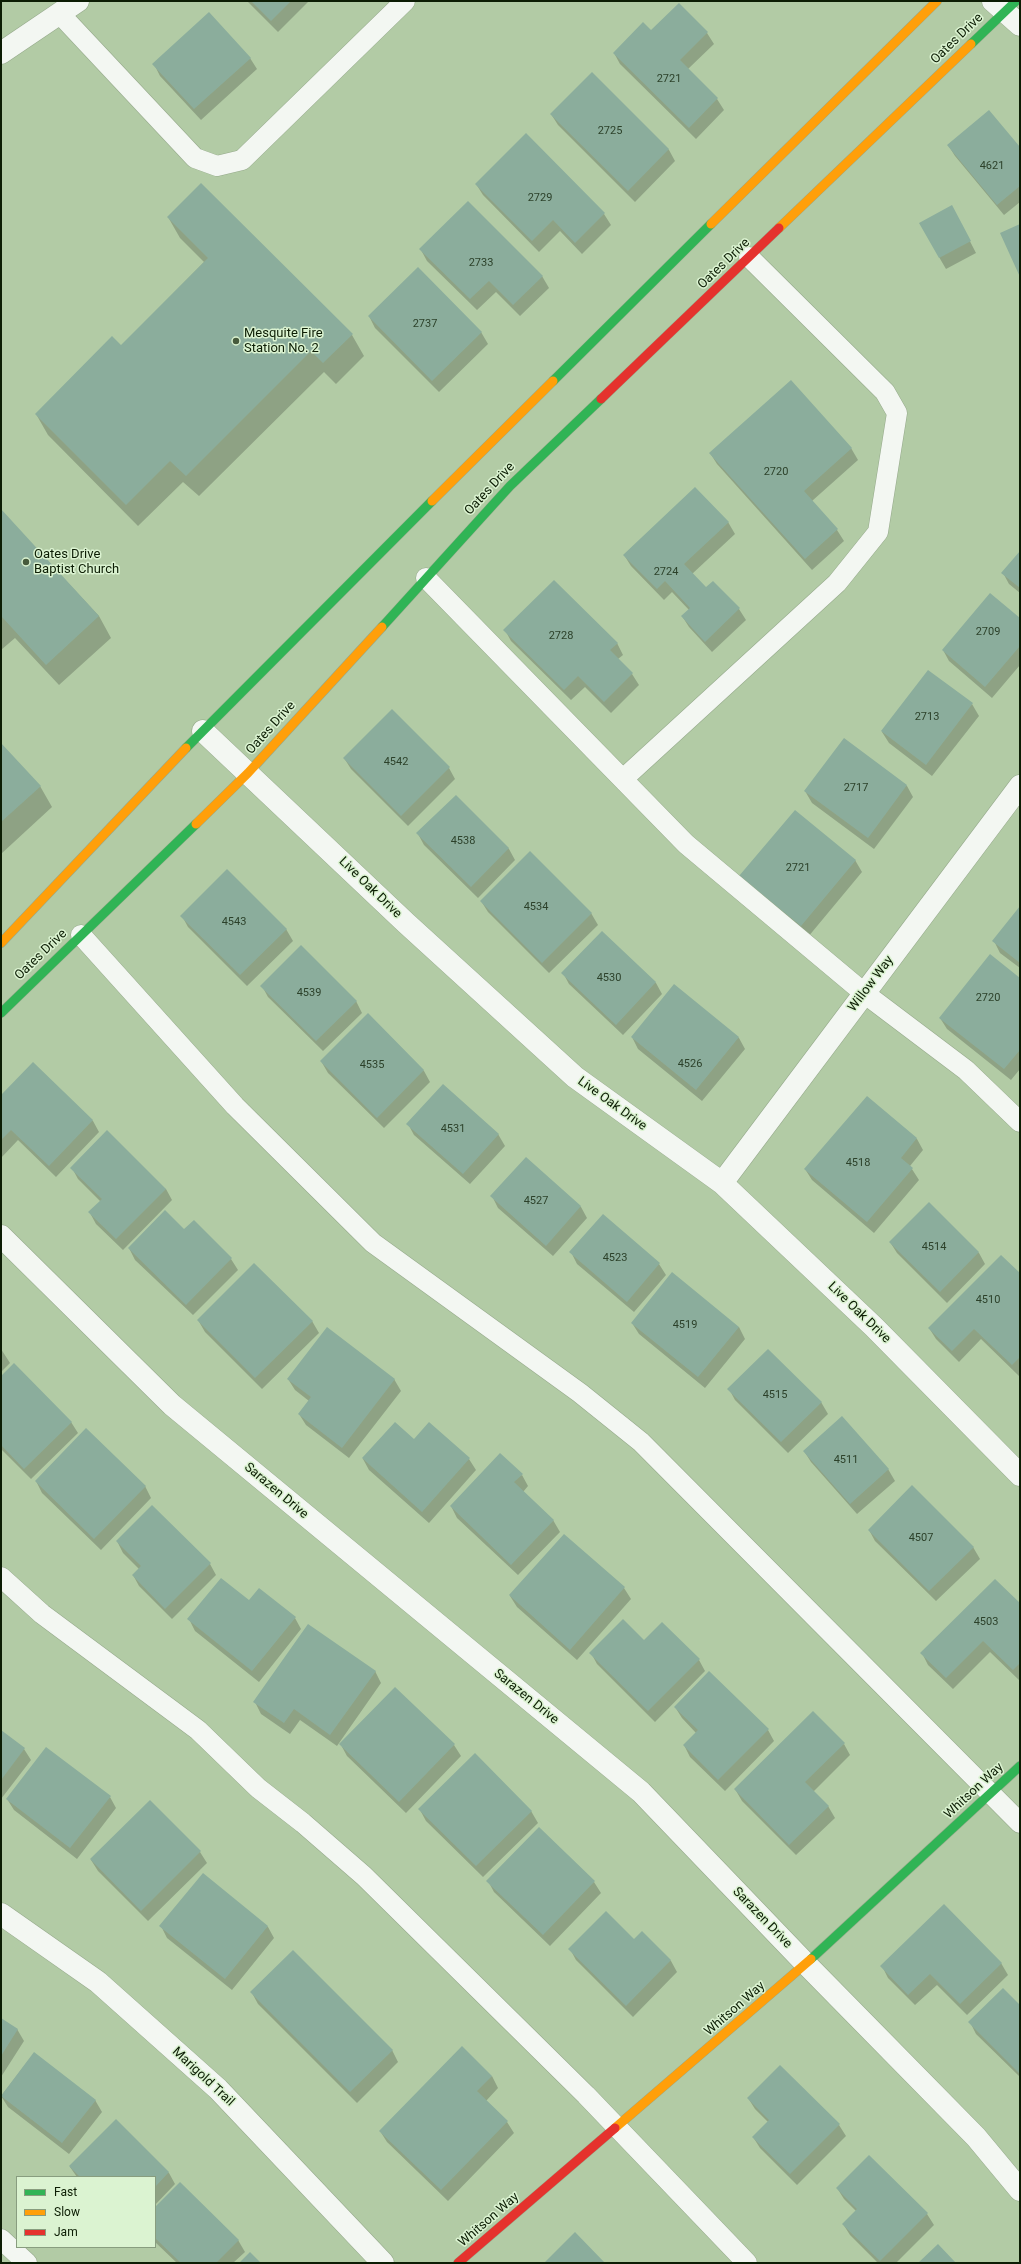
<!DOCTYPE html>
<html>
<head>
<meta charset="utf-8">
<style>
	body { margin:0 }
	#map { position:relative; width:1021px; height:2264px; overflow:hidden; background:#b2cba5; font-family:Roboto,sans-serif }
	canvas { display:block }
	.frame { position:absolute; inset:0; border:2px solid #0c1d04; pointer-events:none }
	.legend { position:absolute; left:16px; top:2176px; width:140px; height:72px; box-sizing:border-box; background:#dbf3d1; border:1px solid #889d7f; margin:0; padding:5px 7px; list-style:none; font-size:12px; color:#0c1d04 }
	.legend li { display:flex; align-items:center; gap:8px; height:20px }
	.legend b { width:20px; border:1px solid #889d7f }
</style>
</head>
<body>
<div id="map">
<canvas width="1021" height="2264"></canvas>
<div class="frame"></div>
<ul class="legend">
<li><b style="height:5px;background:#30b455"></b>Fast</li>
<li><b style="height:5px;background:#ff9f0a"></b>Slow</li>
<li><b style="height:5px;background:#e5322d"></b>Jam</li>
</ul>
</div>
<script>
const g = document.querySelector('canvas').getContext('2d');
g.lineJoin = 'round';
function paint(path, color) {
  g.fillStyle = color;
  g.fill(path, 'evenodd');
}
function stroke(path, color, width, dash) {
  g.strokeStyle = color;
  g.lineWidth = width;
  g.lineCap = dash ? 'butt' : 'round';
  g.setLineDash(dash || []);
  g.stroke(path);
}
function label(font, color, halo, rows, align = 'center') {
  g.font = font + ' Roboto,sans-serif';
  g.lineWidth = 3;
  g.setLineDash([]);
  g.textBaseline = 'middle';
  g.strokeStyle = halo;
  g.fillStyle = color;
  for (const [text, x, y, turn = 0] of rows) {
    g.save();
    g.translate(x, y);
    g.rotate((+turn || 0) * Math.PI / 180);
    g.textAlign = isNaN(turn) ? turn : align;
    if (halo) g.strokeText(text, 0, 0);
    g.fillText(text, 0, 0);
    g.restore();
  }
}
const shadow = new Path2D(`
	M247 1H309L278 32Z
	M651 32 707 33 714 44 688 69 717 99 724 110 696 139 620 64 614 53Z
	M250 58 257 69 201 120 160 76 154 64Z
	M592 73 669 150 675 161 635 202 558 125 551 114Z
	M948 145 1020 148V202L1004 215 955 156Z
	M476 184 604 214 611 225 582 254 560 231 539 252 483 195Z
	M168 217 352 335 364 356 336 384 324 372 199 496 183 482 138 526 48 435 36 414 121 346 204 262 180 238Z
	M958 218 976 253 946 269 939 257Z
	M421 250 542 276 549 288 520 316 496 292 477 310 427 261Z
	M369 316 481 332 488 344 439 392 375 328Z
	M851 448 858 460 812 501 837 530 844 541 812 570 717 464 710 453Z
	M1 511 99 616 111 638 59 685 15 638 1 650Z
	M728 522 735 534 692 574 706 589 739 609 746 620 712 652 689 627 682 616 689 610 672 592 664 600 631 566 624 555Z
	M1020 553V593L1009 584 1003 573Z
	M1020 619V665L992 698 949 661 943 650Z
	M505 630 617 643 623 655 618 659 632 674 639 685 611 713 585 687 571 700 511 641Z
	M972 704 979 716 932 776 889 743 882 732Z
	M844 739 907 786 913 797 874 849 812 803 805 791Z
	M1 744 40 786 52 807 1 854Z
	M344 758 449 768 455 779 408 826 351 769Z
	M456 796 509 849 515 860 478 898 424 845 418 834Z
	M855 860 862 872 808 937 747 888Z
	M481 901 591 913 598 925 549 973 488 912Z
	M1020 907V968L1000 953 994 941Z
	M182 916 286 929 293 941 247 986 188 927Z
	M602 932 656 983 662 994 623 1035 569 984 563 973Z
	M1020 979V1069L1011 1080 947 1029 940 1018Z
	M262 986 356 1001 362 1013 323 1051 268 997Z
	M675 986 739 1038 745 1049 702 1101 638 1049 632 1037Z
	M368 1015 424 1071 430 1082 384 1128 328 1073 321 1061Z
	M33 1064 93 1121 99 1132 56 1177 18 1140 1 1158V1097Z
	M867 1097 917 1139 923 1150 910 1166 919 1180 874 1233 812 1180 805 1169Z
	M408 1124 498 1134 505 1146 470 1184 414 1135Z
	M526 1158 581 1207 587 1218 553 1256 498 1208 492 1196Z
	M72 1168 166 1189 172 1200 123 1250 96 1224 90 1213 101 1202 78 1179Z
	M929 1204 979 1253 985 1264 947 1303 897 1253 890 1242Z
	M194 1222 231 1259 238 1270 193 1315 135 1260 129 1248 184 1230Z
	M571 1252 659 1264 666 1275 634 1312 577 1264Z
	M1020 1274V1375L1019 1376 981 1339 959 1362 936 1339 929 1328Z
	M198 1320 312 1321 319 1333 262 1389 205 1332Z
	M632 1323 739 1327 745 1339 705 1388 639 1334Z
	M1 1349 10 1363 1 1372Z
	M1 1378 71 1422 78 1433 31 1479 1 1449Z
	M288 1379H394L401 1391 349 1458 306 1425 299 1414 309 1401 295 1390Z
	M729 1389 821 1402 828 1414 788 1453 735 1400Z
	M429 1424 469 1459 476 1470 429 1523 369 1470 363 1459 414 1440Z
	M804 1451 888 1469 895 1481 857 1514 811 1462Z
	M522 1475 528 1486 523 1492 553 1520 560 1532 518 1575 457 1518 451 1506Z
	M36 1481 145 1486 151 1498 101 1550 42 1493Z
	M869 1530 973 1547 980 1559 936 1601 875 1541Z
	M564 1535 624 1588 631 1599 577 1660 517 1607 510 1596Z
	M117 1541 210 1564 216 1575 172 1619 139 1586 133 1575 139 1569 123 1553Z
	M250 1602 295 1618 301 1629 259 1682 195 1631 189 1619Z
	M1020 1604V1681L990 1652 953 1689 928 1665 922 1653Z
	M644 1642 699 1660 705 1671 655 1722 597 1664 591 1653Z
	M375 1671 381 1683 337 1746 300 1720 290 1734 261 1714 255 1702Z
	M395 1688 454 1745 461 1756 406 1813 347 1756 341 1745Z
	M675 1707 768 1730 774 1741 725 1791 690 1757 684 1745 696 1733 682 1718Z
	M1 1731 24 1749 31 1760 1 1799Z
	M844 1744 850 1755 813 1792 828 1806 835 1818 796 1855 742 1801 735 1789Z
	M110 1797 116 1808 77 1859 14 1810 7 1799Z
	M420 1810 531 1811 538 1823 483 1877 426 1821Z
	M200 1852 207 1863 148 1921 98 1871 91 1860Z
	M203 1875 268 1927 274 1938 232 1990 167 1938 161 1926Z
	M488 1881 594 1882 601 1893 550 1946 494 1892Z
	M642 1932 671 1961 677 1972 633 2017 576 1960 570 1949 634 1940Z
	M1001 1963 1008 1975 967 2015 937 1985 915 2005 888 1978 882 1966Z
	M252 1993 392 2050 398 2062 357 2103 258 2004Z
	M1020 2006V2077L976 2034 970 2022Z
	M1 2019 17 2029 24 2041 1 2077Z
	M34 2053 95 2100 102 2112 69 2154 8 2107 1 2096Z
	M492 2076 498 2088 486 2101 507 2122 514 2133 448 2201 387 2142 380 2131Z
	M748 2098 839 2125 846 2136 797 2185 760 2148 753 2137 768 2122 755 2109Z
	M116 2121 169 2173 175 2184 155 2205V2177H77L70 2167Z
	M869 2156 927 2214 934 2225 896 2263H878L850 2235 843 2224 856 2211 844 2199 837 2188Z
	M155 2209 238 2240 245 2252 233 2263H177L155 2242Z`);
const building = new Path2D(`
	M251 1H291L271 21Z
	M679 3 708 32 680 60 718 98 689 128 613 53 643 22 651 30Z
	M209 12 251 58 194 109 152 64Z
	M592 72 669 149 628 191 550 114Z
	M989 110 1020 147V186L997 205 947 145Z
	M526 133 605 213 575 243 553 220 532 241 475 184Z
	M201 183 353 334 323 363 311 351 186 476 170 461 126 505 35 414 112 336 121 345 208 258 167 217Z
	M468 201 543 276 513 305 489 281 470 299 419 249Z
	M952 205 971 241 939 258 919 223Z
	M1020 224V277L1000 233Z
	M418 267 482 332 432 381 368 316Z
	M791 380 852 448 804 491 838 529 805 559 709 453Z
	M695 487 729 522 684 564 706 587 713 581 740 608 705 642 681 616 690 608 665 581 657 589 623 555Z
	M1 509 99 616 46 665 2 617 1 618Z
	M1020 551V588L1001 573Z
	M554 580 618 643 610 650 633 673 604 702 578 676 564 690 503 630Z
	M990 593 1020 618V646L985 687 942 650Z
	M928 670 973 703 926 765 881 731Z
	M392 709 450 767 401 816 343 758Z
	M844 738 907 785 868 838 804 791Z
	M1 743 41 786 1 822Z
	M456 795 509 848 471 887 416 833Z
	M795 810 856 860 801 926 739 876Z
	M530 851 592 913 542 963 480 901Z
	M227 869 287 929 240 975 180 916Z
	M1020 906V963L992 941Z
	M602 931 656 982 616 1025 561 973Z
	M301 945 357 1001 316 1041 260 986Z
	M990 954 1020 978V1050L1004 1069 939 1018Z
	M674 984 739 1037 696 1090 631 1037Z
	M368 1013 424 1070 377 1118 320 1061Z
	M33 1062 93 1120 49 1166 11 1130 1 1140V1095Z
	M443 1084 499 1134 463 1174 406 1124Z
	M867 1096 917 1138 901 1158 913 1168 867 1222 804 1169Z
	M107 1130 166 1189 116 1239 88 1212 102 1199 70 1168Z
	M526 1157 581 1206 546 1246 490 1196Z
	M929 1202 979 1252 940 1292 889 1242Z
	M165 1210 184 1229 194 1220 232 1258 186 1305 128 1248Z
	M603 1214 660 1263 627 1302 569 1252Z
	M1001 1255 1020 1273V1357L1012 1365 974 1329 952 1351 928 1328Z
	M254 1263 313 1321 255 1378 197 1320Z
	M672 1272 739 1327 698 1377 631 1323Z
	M327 1327 395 1379 342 1448 298 1414 311 1397 287 1379Z
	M768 1349 822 1402 781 1442 727 1389Z
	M14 1363 72 1422 24 1469 1 1445V1376Z
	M842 1416 889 1469 850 1504 803 1451Z
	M395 1422 414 1439 429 1422 470 1458 422 1512 362 1458Z
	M86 1428 146 1486 94 1539 35 1481Z
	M500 1453 523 1474 514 1482 554 1520 511 1565 450 1506Z
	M912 1485 974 1547 929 1591 868 1530Z
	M152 1505 211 1563 165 1609 132 1575 141 1566 116 1541Z
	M564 1534 625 1587 570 1650 509 1595Z
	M221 1578 249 1600 259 1588 296 1617 252 1671 187 1619Z
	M995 1579 1020 1603V1663L1013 1670 983 1641 946 1678 920 1653Z
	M623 1619 644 1640 662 1622 700 1659 648 1711 589 1653Z
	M308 1624 376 1671 330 1735 294 1709 284 1723 253 1702Z
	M709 1671 769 1729 718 1780 683 1745 698 1730 674 1707Z
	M395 1687 455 1744 399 1802 339 1744Z
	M813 1711 845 1743 805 1782 829 1806 789 1845 734 1789Z
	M1 1730 25 1748 1 1780Z
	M46 1747 111 1796 70 1848 6 1799Z
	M475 1753 532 1811 476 1866 418 1809Z
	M150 1800 201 1851 141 1911 90 1859Z
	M539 1827 595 1881 543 1935 486 1881Z
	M203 1873 268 1926 225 1979 159 1926Z
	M944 1904 1002 1963 960 2004 930 1974 908 1995 880 1966Z
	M606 1911 634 1939 642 1931 671 1960 626 2006 568 1949Z
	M293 1950 393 2050 350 2092 250 1992Z
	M1003 1988 1020 2005V2074L968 2022Z
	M1 2018 18 2029 1 2056Z
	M462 2046 492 2076 477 2091 508 2121 441 2190 379 2131Z
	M34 2052 96 2100 62 2143 1 2096Z
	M780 2065 840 2124 790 2174 752 2137 769 2120 747 2098Z
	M116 2119 169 2172 155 2187V2177H80L69 2166Z
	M869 2155 928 2213 880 2261 842 2224 857 2209 836 2188Z
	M180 2182 239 2240 216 2263H181L155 2238V2207Z
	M575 2232 605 2263H544Z
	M938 2244 956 2263H918Z
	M250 2252 261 2263H239Z`);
const lane = new Path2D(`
	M60 14 195 158 217 166 242 160 405 1
	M426 578 686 844 864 993 966 1070 1020 1122
	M623 779 837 583 878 532 897 413 885 392 749 257
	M81 935 235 1106 373 1243 580 1393 641 1442 1020 1823
	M1 1577 42 1614 198 1730 258 1788 303 1823 364 1876 586 2095 747 2263
	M1 2239 27 2263`);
const street = new Path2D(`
	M993 1 1020 25
	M1 53 78 1
	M203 731 406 923 575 1077 722 1183 874 1327 1020 1475
	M722 1183 1020 786
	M1 1236 172 1405 641 1792 806 1964 976 2137 1020 2190
	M1 1914 98 1982 218 2089 383 2263`);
const fast = new Path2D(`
	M971 44 1016 1
	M553 381 711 224
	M382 627 510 486 601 399
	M186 748 432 501
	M1 1013 196 824
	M811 1959 1020 1766`);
const slow = new Path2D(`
	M711 224 937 1
	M779 228 971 44
	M432 501 553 381
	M196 824 248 773 382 627
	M1 943 186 748
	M615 2128 811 1959`);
const jam = new Path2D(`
	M601 399 779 228
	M458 2263 615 2128`);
const markers = [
	[236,341,4,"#465a3c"],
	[26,562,4,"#465a3c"]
];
const numberNames = [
	["2721",669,79],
	["2725",610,131],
	["4621",992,166],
	["2729",540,198],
	["2733",481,263],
	["2737",425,324],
	["2720",776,472],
	["2724",666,572],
	["2709",988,632],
	["2728",561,636],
	["2713",927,717],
	["4542",396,762],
	["2717",856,788],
	["4538",463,841],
	["2721",798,868],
	["4534",536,907],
	["4543",234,922],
	["4530",609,978],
	["4539",309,993],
	["2720",988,998],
	["4526",690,1064],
	["4535",372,1065],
	["4531",453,1129],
	["4518",858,1163],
	["4527",536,1201],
	["4514",934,1247],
	["4523",615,1258],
	["4510",988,1300],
	["4519",685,1325],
	["4515",775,1395],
	["4511",846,1460],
	["4507",921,1538],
	["4503",986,1622]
];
const streetNames = [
	["Oates Drive",957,39,-44],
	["Oates Drive",724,264,-44],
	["Oates Drive",490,489,-47],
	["Oates Drive",271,728,-48],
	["Live Oak Drive",370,888,44],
	["Oates Drive",41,955,-44],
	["Willow Way",871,984,-53],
	["Live Oak Drive",612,1104,36],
	["Live Oak Drive",859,1313,44],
	["Sarazen Drive",276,1491,40],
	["Sarazen Drive",526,1697,39],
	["Whitson Way",974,1791,-43],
	["Sarazen Drive",762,1918,46],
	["Whitson Way",735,2009,-41],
	["Marigold Trail",203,2077,43],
	["Whitson Way",489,2220,-41]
];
const poiNames = [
	["Mesquite Fire",244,334],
	["Station No. 2",244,349],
	["Oates Drive",34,555],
	["Baptist Church",34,570]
];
paint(shadow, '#0003');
paint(building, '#8bad9c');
stroke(lane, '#95a98b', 21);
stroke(street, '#95a98b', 23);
stroke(fast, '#95a98b', 10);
stroke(slow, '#95a98b', 10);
stroke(jam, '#95a98b', 10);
stroke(lane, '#f3f7f2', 20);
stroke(street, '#f3f7f2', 22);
stroke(fast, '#30b455', 9);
stroke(slow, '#ff9f0a', 9);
stroke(jam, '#e5322d', 9);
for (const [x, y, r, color] of markers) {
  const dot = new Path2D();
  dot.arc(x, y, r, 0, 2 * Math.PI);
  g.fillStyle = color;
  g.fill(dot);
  stroke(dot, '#dbf3d1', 1.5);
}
label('11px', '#2c412a', null, numberNames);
label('13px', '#0c1d04', '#dbf3d1', streetNames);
label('13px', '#0c1d04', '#dbf3d1', poiNames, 'left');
</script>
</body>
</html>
